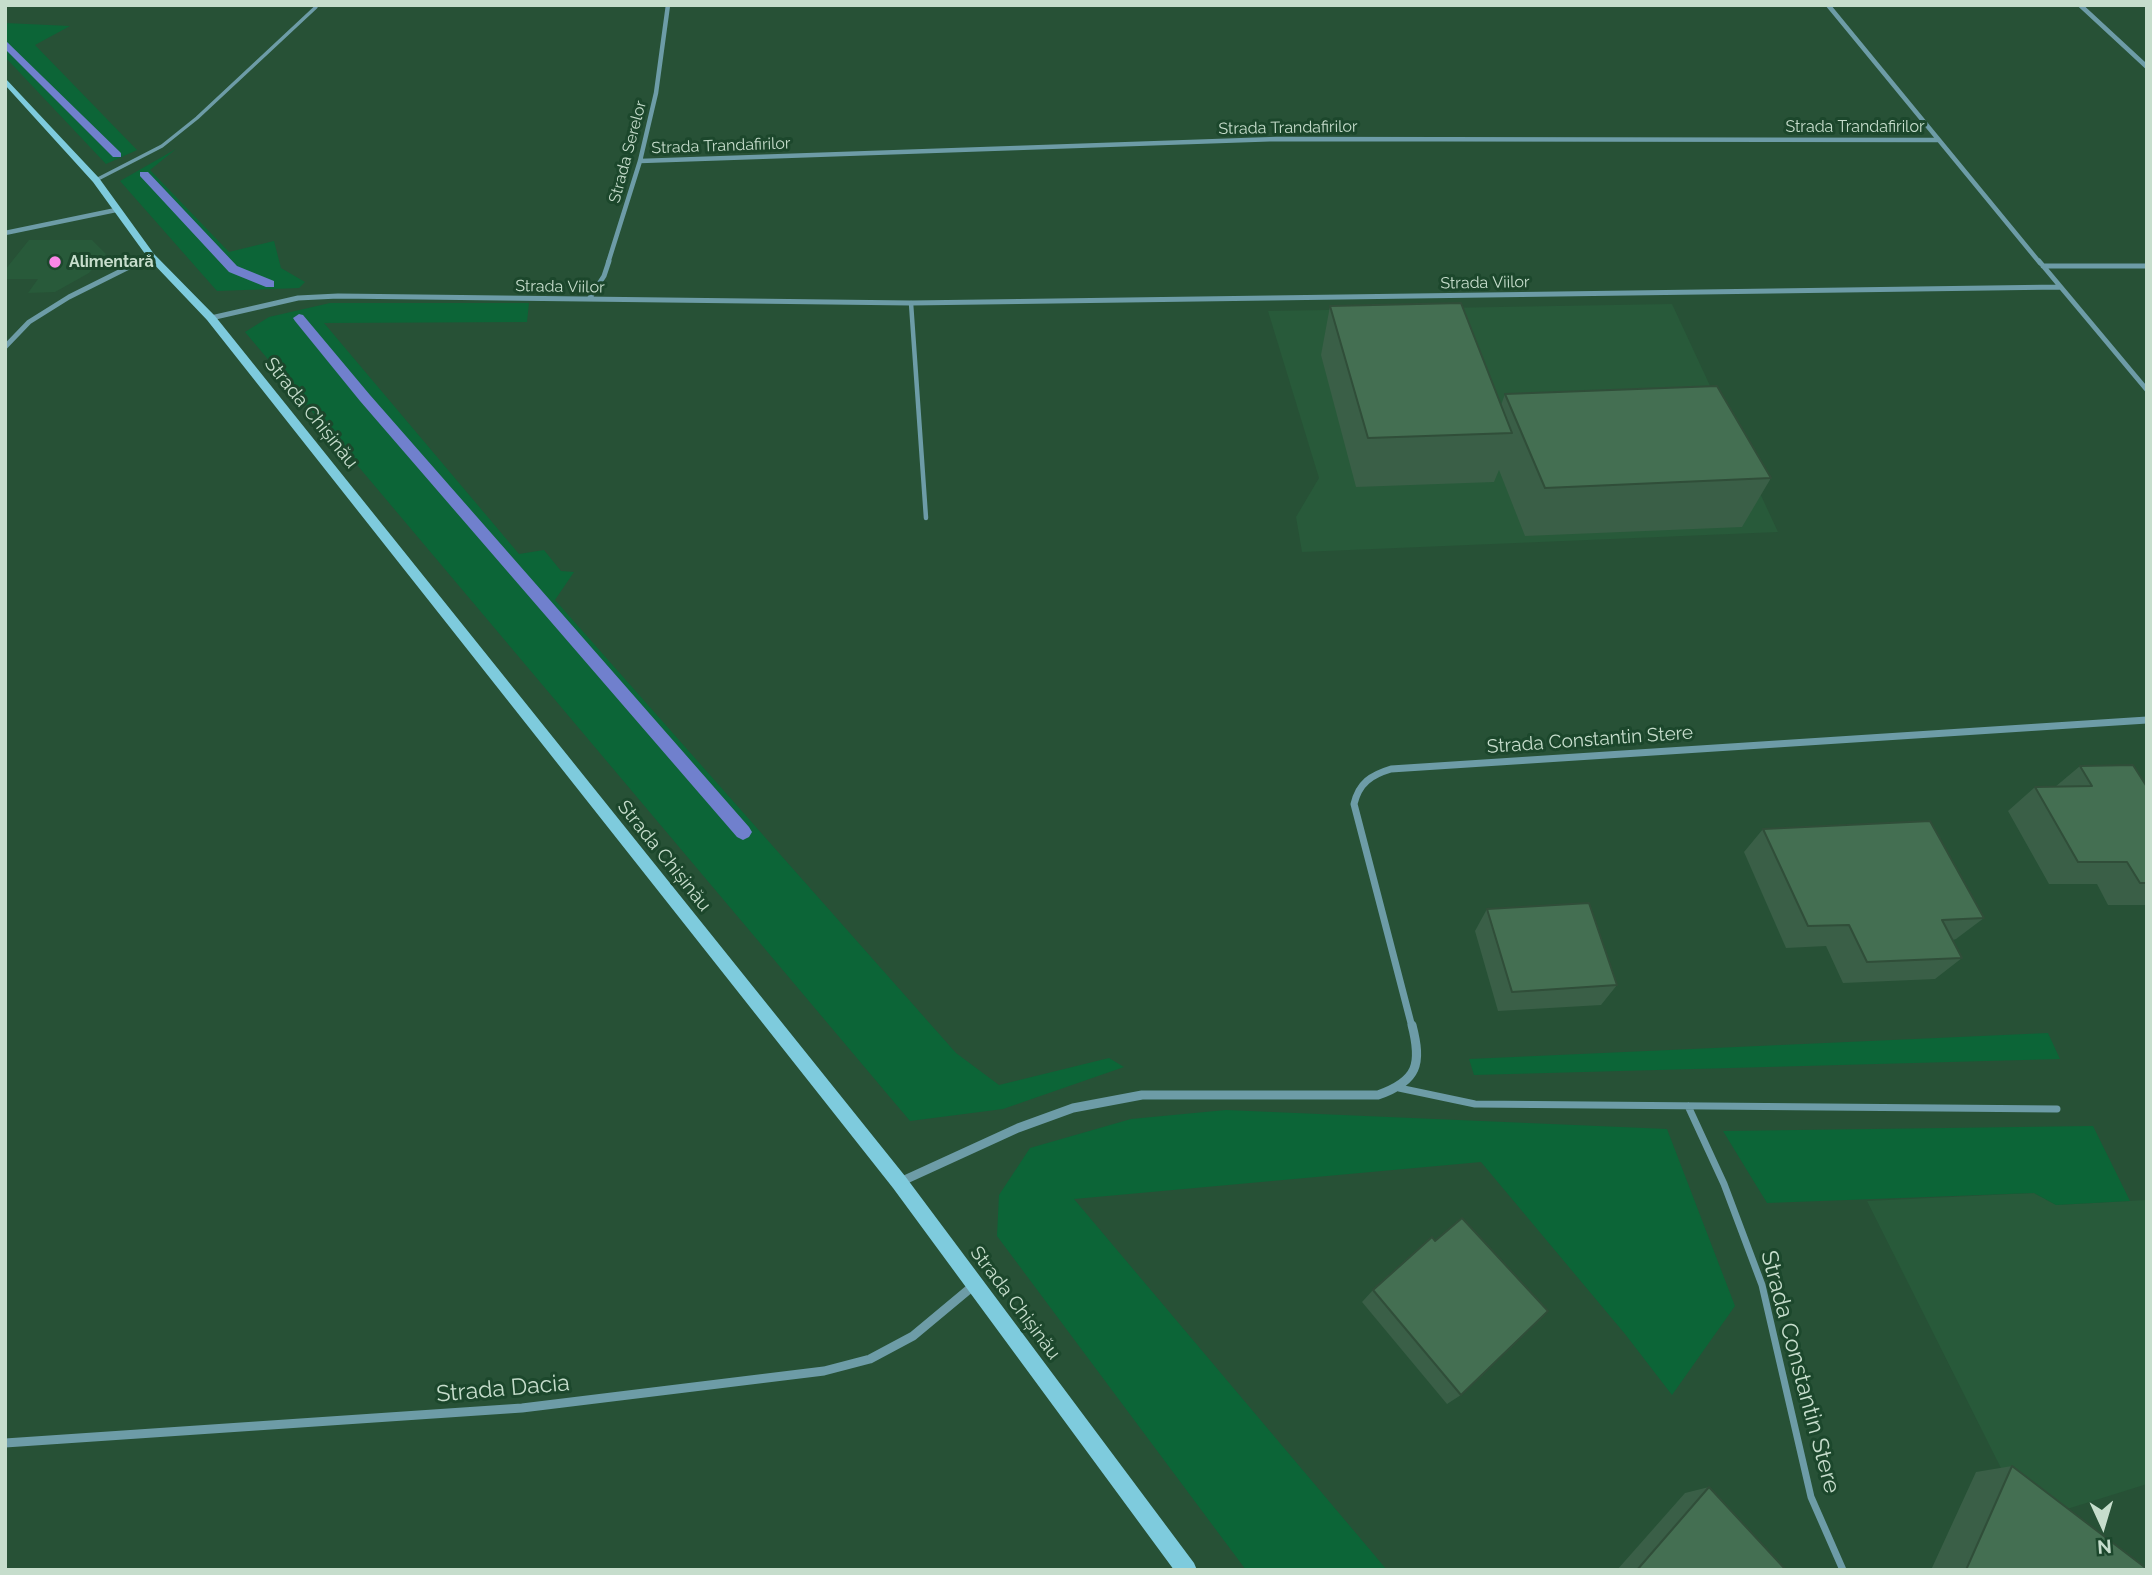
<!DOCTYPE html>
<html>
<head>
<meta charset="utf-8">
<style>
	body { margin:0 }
	#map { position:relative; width:2152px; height:1575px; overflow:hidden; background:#275136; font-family:Raleway,sans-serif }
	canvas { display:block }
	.frame { position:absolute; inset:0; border:7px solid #c6ddcc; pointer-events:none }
	.north { position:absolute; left:2068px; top:1491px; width:70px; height:70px; -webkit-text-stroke:5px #1c472c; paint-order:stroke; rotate:176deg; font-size:19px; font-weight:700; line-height:28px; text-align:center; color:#c6ddcc }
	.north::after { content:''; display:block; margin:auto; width:24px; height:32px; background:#c6ddcc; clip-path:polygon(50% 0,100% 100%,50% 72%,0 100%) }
</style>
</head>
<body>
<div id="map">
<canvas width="2152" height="1575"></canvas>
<div class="frame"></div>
<div class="north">N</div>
</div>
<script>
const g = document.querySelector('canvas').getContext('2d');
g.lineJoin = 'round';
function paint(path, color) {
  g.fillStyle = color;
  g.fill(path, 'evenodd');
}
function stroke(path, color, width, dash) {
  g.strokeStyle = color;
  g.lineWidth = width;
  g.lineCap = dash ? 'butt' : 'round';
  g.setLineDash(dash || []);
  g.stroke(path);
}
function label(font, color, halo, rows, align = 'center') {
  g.font = font + ' Raleway,sans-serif';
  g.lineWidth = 6;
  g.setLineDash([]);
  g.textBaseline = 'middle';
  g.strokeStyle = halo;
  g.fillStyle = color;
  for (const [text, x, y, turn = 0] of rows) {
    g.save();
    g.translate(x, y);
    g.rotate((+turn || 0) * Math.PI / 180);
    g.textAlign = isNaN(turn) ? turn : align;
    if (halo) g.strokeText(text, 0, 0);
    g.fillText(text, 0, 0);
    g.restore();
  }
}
const built = new Path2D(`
	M29 240H92L106 254 89 273 55 292 28 293 38 279H5V270Z
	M1672 304 1778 532 1302 552 1296 517 1319 478 1268 311Z
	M2034 1193 2056 1205 2147 1200V1484L2051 1514 2005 1476 1867 1201Z`);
const green = new Path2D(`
	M5 23 70 26 35 45 137 150 106 164 5 57Z
	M176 149 150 170 229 252 274 241 281 268 305 282 299 288 217 291 120 181Z
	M330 303H529L527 322 324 323 519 554 544 550 561 571 574 572 555 600 956 1053 999 1085 1109 1058 1124 1067 1003 1109 910 1121 245 332 269 317Z
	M2048 1033 2060 1059 1474 1075 1469 1059Z
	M1226 1110 1667 1129 1735 1306 1672 1395 1625 1334 1481 1162 1074 1199 1387 1570H1246L997 1236 999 1195 1030 1148 1131 1119Z
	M2093 1126 2130 1201 2056 1205 2034 1193 1767 1203 1723 1131Z`);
const stream = new Path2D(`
	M5 40 121 153V157H113L5 49Z
	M140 172H148L237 266 274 281V287H266L229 272 140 176Z
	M299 314 303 315 370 395 749 827 752 832 749 837 743 840 737 837 360 401 295 321 293 318Z`);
const laneFar2 = new Path2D(`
	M96 180 162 146 197 118 316 7`);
const laneFar1 = new Path2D(`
	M911 303 926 518`);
const lane = new Path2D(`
	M1399 1088 1475 1104 2057 1109
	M1688 1106 1724 1184 1762 1285 1811 1497 1843 1570`);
const streetFar3 = new Path2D(`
	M1828 5 2040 263
	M2080 5 2147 67
	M640 161 1277 139 1937 140
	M5 233 116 210
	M138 263 151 256
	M608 263 640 161 656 93 668 5`);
const streetFar2 = new Path2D(`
	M2039 261 2147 390
	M2043 266H2147
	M589 299 604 276 609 261
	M211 318 298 298 338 296 911 303 2060 287
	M5 347 29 322 69 297 141 261`);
const streetFar1 = new Path2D(`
	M1412 1027 1354 804C1359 783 1371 775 1391 769L2147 720`);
const street = new Path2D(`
	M900 1182 1018 1128 1073 1108 1142 1095H1378C1418 1081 1422 1064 1412 1025
	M5 1443 522 1408 824 1371 870 1359 913 1336 973 1286`);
const secondary = new Path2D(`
	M5 78 99 178 154 254 215 316 905 1176 1194 1563 1197 1570H1174L893 1188 207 320 148 258 93 182 5 85Z`);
const wall = new Path2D(`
	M1330 306 1501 405 1505 394 1771 478 1742 527 1525 536 1499 470 1494 482 1356 487 1321 355Z
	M2080 766 2147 787V905H2108L2097 884H2049L2008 811 2035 787H2055Z
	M1763 829 1984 918 1956 939 1953 940 1962 958 1935 979 1843 983 1826 946 1786 948 1744 852Z
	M1487 909 1617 985 1601 1005 1498 1011 1475 931Z
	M1373 1290 1461 1395 1447 1404 1362 1302Z
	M2012 1466 2147 1570H1931L1976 1472Z
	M1709 1487 1786 1570H1617L1685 1493Z`);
const building = new Path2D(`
	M1461 303 1512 433 1368 438 1330 306Z
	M1717 386 1771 478 1545 488 1505 394Z
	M2133 765 2147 787V883H2140L2127 862H2078L2035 787 2092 786 2080 766Z
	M1930 821 1984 918 1942 920 1962 958 1867 962 1849 925 1808 926 1763 829Z
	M1589 903 1617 985 1512 992 1487 909Z
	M1462 1218 1548 1311 1461 1395 1373 1290 1432 1237 1435 1241Z
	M2012 1466 2147 1569V1570H1966Z
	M1709 1487 1786 1570H1637Z`);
const markers = [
	[55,262,7,"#fa87e7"]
];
const farStreetnames = [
	["Strada Trandafirilor",1855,127],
	["Strada Trandafirilor",1288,128,-1],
	["Strada Trandafirilor",721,146,-2],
	["Strada Serelor",628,152,-75],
	["Strada Viilor",1485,283,-1],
	["Strada Viilor",560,287,1]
];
const farPoinames = [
	["Alimentară",69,262]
];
const streetNames = [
	["Strada Chișinău",311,413,51],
	["Strada Constantin Stere",1590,740,-4],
	["Strada Chișinău",664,856,51],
	["Strada Chișinău",1015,1303,53]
];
const nearStreetnames = [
	["Strada Constantin Stere",1800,1372,75],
	["Strada Dacia",503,1389,-5]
];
paint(built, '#285a3a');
paint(green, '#0c6537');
paint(stream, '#7080cd');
stroke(laneFar2, '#6d9ca7', 3.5);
stroke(laneFar1, '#6d9ca7', 4.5);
stroke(lane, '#6d9ca7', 7);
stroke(streetFar3, '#6d9ca7', 4.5);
stroke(streetFar2, '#6d9ca7', 5);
stroke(streetFar1, '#6d9ca7', 7);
stroke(street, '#6d9ca7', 9);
paint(secondary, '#7ecbdd');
paint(wall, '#3a5f47');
paint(building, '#446f52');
stroke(building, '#304e39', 2);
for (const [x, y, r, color] of markers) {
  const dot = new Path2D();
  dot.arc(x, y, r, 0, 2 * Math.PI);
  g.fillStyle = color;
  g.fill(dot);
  stroke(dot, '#1c472c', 2.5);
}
label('16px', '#c6ddcc', '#1c472c', farStreetnames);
label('bold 16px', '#c6ddcc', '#1c472c', farPoinames, 'left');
label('19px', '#c6ddcc', '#1c472c', streetNames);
label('23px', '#c6ddcc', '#1c472c', nearStreetnames);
</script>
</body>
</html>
